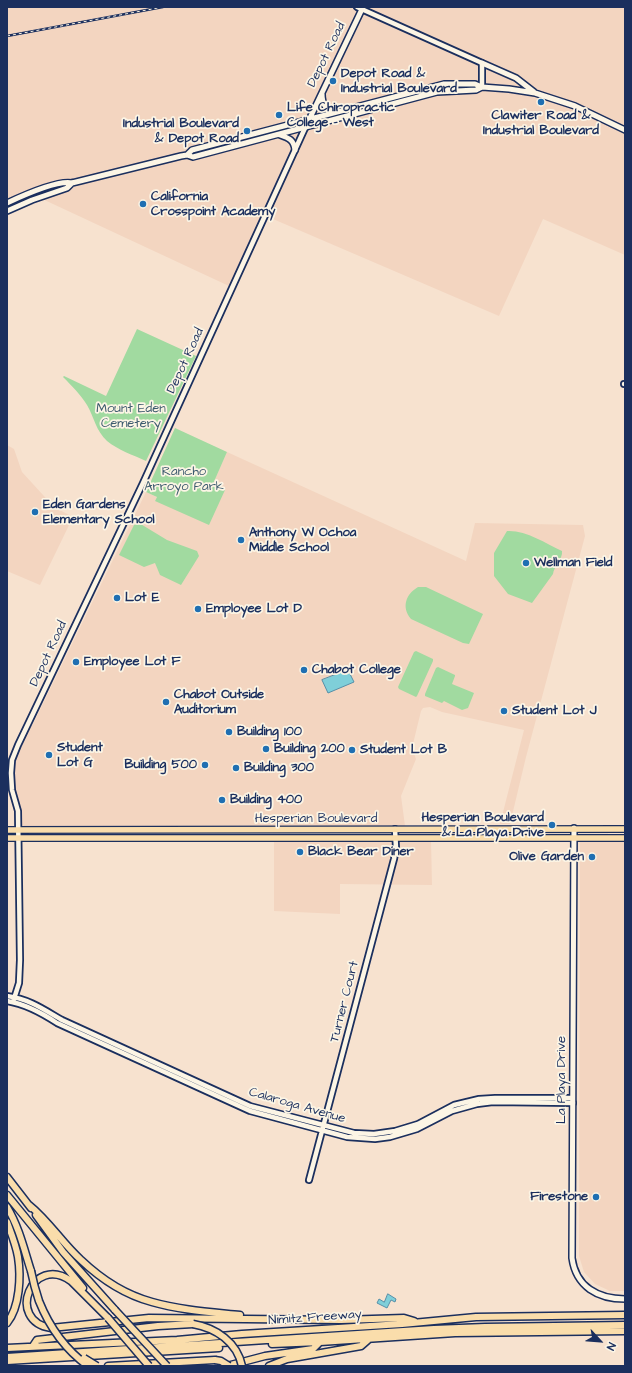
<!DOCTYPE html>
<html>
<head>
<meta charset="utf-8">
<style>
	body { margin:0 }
	#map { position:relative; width:632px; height:1373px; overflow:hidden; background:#f7e2cf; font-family:"Architects Daughter",sans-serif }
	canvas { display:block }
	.frame { position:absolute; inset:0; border:8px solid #1b2f5e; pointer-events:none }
	.north { position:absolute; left:580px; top:1321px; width:40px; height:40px; -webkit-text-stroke:3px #fcf5e5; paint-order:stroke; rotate:116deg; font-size:11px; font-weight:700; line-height:16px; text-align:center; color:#1b2f5e }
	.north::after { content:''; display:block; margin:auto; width:14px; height:18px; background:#1b2f5e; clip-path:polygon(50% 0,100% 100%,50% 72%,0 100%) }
</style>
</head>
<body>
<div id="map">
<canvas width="632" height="1373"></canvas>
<div class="frame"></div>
<div class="north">N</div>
</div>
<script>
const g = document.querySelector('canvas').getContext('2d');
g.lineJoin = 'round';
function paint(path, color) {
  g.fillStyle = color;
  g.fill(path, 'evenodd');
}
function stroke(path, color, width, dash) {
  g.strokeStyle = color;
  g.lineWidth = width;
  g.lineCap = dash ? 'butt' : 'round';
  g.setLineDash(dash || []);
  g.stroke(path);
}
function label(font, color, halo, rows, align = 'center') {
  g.font = font + ' "Architects Daughter",sans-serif';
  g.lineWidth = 3.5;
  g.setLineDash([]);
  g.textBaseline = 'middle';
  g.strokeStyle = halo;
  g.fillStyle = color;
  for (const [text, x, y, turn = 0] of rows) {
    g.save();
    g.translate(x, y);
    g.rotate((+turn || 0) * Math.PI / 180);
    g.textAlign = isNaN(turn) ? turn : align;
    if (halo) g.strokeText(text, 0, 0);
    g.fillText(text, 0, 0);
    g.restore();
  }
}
const built = new Path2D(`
	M7 7H625V255L543 219 499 316 266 216 229 286 38 197 7 214Z
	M7 445 14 449 22 472 54 507 73 517 40 585 7 571Z
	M227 452 466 561 475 523 583 525 585 536 526 757 510 824H500L524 730 442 712 430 707 423 708 421 711 412 748 416 759 401 796 405 826 215 827H115L27 828 18 830 11 773 18 745 33 724 146 492 157 497 155 501 225 490 213 484Z
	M274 841H431L432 885 340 884V914L274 911Z
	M580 842H625V1291H610L595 1284 584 1272 579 1256Z`);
const green = new Path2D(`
	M137 329 196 356 146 461C133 455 118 450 107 441 96 431 94 417 87 405 80 394 72 386 63 377L64 376 106 396Z
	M175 428 227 452 213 484 225 490 209 525 155 501 157 497 146 492Z
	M139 523 167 540 197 551 199 556 181 585 160 575 155 563 144 567 119 555 134 525Z
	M507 531C526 530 545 543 562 551 563 559 554 566 553 574L532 603 508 594 494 576V553Z
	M418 587H426L483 614 469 644 463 643 411 619C401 607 406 594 418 587Z
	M416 651 433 659V661L417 696 416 697 399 689 398 687 414 652Z
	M438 667 455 675V676L452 684 474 693 468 708 462 710 444 701 442 703 425 696V694L436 668Z`);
const water = new Path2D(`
	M348 670 354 682 328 693 322 680Z
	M388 1294 396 1299 395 1302 391 1300 387 1308 377 1303 379 1299 384 1302Z`);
const tertiary = new Path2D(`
	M357 7 482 63V87
	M624 384H625
	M7 996C29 999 43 1009 62 1020L250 1106 354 1133 374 1134 395 1131 418 1124 454 1105 479 1099 495 1098H572
	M7 1001C25 1004 42 1013 57 1023L250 1111 347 1137 375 1139 390 1137 417 1129 452 1111 477 1104 493 1102 573 1103
	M13 1002 19 983 20 960 19 884 18 811 12 790 11 773 12 760 18 745 143 483 305 128
	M309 1180 394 859 396 848 395 829`);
const secondary = new Path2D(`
	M482 63 516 78 534 92
	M322 94C322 104 326 111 336 111
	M308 122 363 7
	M280 135C289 138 294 140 295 150
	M187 155 193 157 437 92 476 90 482 87
	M7 203C22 196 58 180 72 183L181 156 187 155 192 150 444 84H475L482 87 509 89 535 93 575 106 625 130
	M7 211 32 200 67 188 72 183
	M574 828 572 1258C576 1287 598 1299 625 1299`);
const primary = new Path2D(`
	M7 830 625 829
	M7 838H625`);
const motorway = new Path2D(`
	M7 1177 31 1208
	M7 1195 83 1288
	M29 1205C49 1221 62 1243 81 1260 101 1279 126 1295 152 1302 180 1310 211 1312 240 1315
	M7 1207C19 1227 24 1249 31 1271
	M36 1215 63 1252 115 1310
	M7 1222C11 1233 16 1245 18 1257 21 1276 20 1307 7 1323
	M108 1318 71 1281C32 1253 5 1321 51 1328L149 1318 341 1320 404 1318 414 1321
	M272 1344 320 1342 455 1333 625 1331
	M33 1346 37 1340 158 1326 193 1324
	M7 1348 177 1340 242 1334 402 1324 476 1317 625 1315
	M7 1357 434 1329 485 1327 625 1325
	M7 1361 219 1348
	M108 1366 215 1360
	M227 1366 265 1356 313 1349 320 1342
	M269 1366 287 1359 361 1346 369 1339`);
const rail = new Path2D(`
	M7 36 163 7`);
const motorwayBridge = new Path2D(`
	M31 1271C33 1281 36 1292 39 1301 49 1326 66 1350 88 1366
	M115 1310 167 1366
	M108 1318 149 1366
	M193 1324C216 1328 237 1342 242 1366
	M84 1358 97 1366
	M215 1360 221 1361 229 1366`);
const markers = [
	[333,81,4,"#1f6fb2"],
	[541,102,4,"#1f6fb2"],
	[279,115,4,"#1f6fb2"],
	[247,131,4,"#1f6fb2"],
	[143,204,4,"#1f6fb2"],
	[35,512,4,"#1f6fb2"],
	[241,540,4,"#1f6fb2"],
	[526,563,4,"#1f6fb2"],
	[117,598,4,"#1f6fb2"],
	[198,609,4,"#1f6fb2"],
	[76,662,4,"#1f6fb2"],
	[304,670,4,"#1f6fb2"],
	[166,702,4,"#1f6fb2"],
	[504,711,4,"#1f6fb2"],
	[229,732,4,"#1f6fb2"],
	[266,749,4,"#1f6fb2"],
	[352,750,4,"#1f6fb2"],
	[49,755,4,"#1f6fb2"],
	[205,765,4,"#1f6fb2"],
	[236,768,4,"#1f6fb2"],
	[222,800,4,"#1f6fb2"],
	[552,825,4,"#1f6fb2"],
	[300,852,4,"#1f6fb2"],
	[592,857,4,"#1f6fb2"],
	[596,1197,4,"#1f6fb2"]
];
const streetNames = [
	["Depot Road",327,55,-64],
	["Depot Road",186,361,-65],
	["Depot Road",49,654,-65],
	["Hesperian Boulevard",316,819],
	["Turner Court",345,1002,-76],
	["La Playa Drive",562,1080,-90],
	["Calaroga Avenue",297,1106,16],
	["Nimitz Freeway",315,1318,-4]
];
const poiNames = [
	["Depot Road &",341,74],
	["Industrial Boulevard",341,89],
	["Life Chiropractic",287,108],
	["College - West",287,123],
	["Clawiter Road &",541,116,"center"],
	["Industrial Boulevard",541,131,"center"],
	["Industrial Boulevard",239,124,"right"],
	["& Depot Road",239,139,"right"],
	["California",151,197],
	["Crosspoint Academy",151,212],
	["Eden Gardens",43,505],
	["Elementary School",43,520],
	["Anthony W Ochoa",249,533],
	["Middle School",249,548],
	["Wellman Field",534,563],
	["Lot E",125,598],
	["Employee Lot D",206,609],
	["Employee Lot F",84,662],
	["Chabot College",312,670],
	["Chabot Outside",174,695],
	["Auditorium",174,710],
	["Student Lot J",512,711],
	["Building 100",237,732],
	["Student",57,748],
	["Lot G",57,763],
	["Building 200",274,749],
	["Student Lot B",360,750],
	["Building 500",197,765,"right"],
	["Building 300",244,768],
	["Building 400",230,800],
	["Hesperian Boulevard",544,818,"right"],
	["& La Playa Drive",544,833,"right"],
	["Black Bear Diner",308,852],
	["Olive Garden",584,857,"right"],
	["Firestone",588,1197,"right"]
];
const parkNames = [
	["Mount Eden",131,409],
	["Cemetery",131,424],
	["Rancho",184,472],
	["Arroyo Park",184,487]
];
paint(built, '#f3d5c0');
paint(green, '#a1daa0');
paint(water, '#7fcfd9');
stroke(water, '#578fa8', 1);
stroke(tertiary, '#1b2f5e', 8);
stroke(secondary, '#1b2f5e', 8);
stroke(primary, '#1b2f5e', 8);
stroke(motorway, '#1b2f5e', 9);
stroke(tertiary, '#fcf5e5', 4.5);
stroke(secondary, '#fcf5e5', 5);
stroke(primary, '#faddab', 5.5);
stroke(motorway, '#faddab', 6);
stroke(rail, '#1b2f5e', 2.5);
stroke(rail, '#fcf5e5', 1, [3]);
stroke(motorwayBridge, '#1b2f5e', 9, []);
stroke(motorwayBridge, '#faddab', 6);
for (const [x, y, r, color] of markers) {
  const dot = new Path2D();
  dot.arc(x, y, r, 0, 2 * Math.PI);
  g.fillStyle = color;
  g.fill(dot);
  stroke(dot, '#fcf5e5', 1.5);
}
label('13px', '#1b2f5e', '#fcf5e5', streetNames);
label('bold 13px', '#1b2f5e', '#fcf5e5', poiNames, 'left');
label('13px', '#3c5a6e', '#fcf5e5', parkNames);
</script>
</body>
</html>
